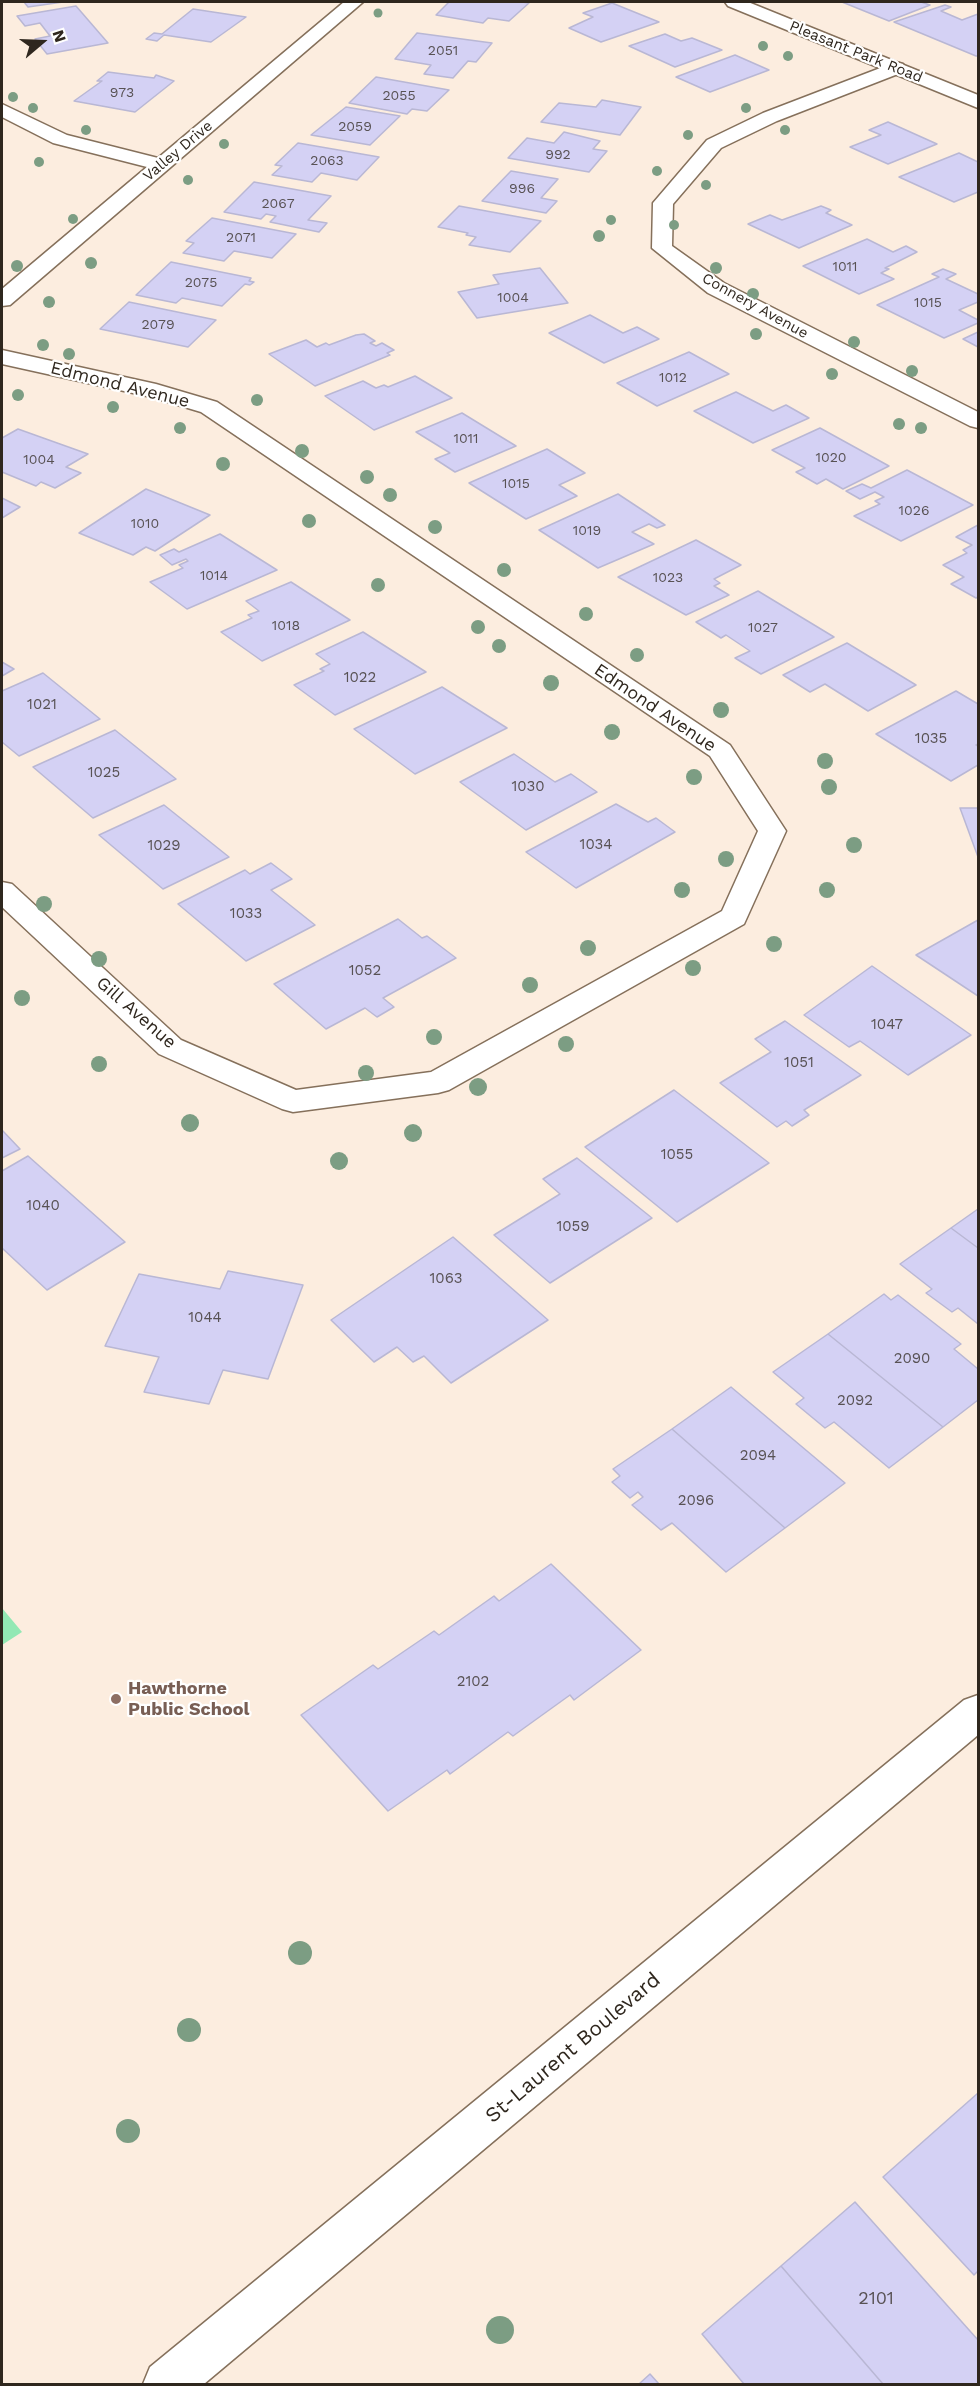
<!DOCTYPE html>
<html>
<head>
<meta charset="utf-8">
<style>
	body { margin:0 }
	#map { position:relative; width:980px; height:2386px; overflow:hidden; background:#fceddf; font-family:"Work Sans",sans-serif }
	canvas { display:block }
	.frame { position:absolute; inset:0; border:3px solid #2f271e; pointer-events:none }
	.north { position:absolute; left:12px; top:12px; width:60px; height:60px; -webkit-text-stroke:4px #fff; paint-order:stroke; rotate:71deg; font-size:16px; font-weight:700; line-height:24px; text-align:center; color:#2f271e }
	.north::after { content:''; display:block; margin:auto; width:21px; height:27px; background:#2f271e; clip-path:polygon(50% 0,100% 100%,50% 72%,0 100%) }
</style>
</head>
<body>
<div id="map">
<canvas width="980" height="2386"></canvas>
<div class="frame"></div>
<div class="north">N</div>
</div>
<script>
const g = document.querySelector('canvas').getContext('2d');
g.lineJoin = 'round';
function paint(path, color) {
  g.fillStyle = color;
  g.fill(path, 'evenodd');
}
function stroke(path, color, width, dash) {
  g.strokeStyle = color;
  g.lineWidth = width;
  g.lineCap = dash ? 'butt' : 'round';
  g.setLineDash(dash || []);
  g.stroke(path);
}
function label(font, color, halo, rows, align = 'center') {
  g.font = font + ' "Work Sans",sans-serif';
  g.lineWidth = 4.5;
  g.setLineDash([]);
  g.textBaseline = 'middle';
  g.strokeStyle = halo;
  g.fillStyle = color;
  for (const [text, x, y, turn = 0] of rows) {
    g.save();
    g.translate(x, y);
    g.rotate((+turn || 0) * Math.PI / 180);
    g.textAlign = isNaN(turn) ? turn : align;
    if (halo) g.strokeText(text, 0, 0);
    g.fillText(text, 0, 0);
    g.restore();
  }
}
const green = new Path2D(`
	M2 1608 22 1632 2 1645Z`);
const building = new Path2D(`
	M24 2H63L28 7Z
	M449 2H522L529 3 509 21 488 18 483 23 436 15Z
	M842 2H921L930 5 889 21Z
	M612 3 659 22 601 42 569 28 593 17 583 13Z
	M945 5 951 7 941 11 962 20 978 14V56H976L894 22Z
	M76 6 108 43 47 54 35 39 50 36 40 23 25 26 17 16Z
	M193 9 246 17 211 42 164 35 157 41 146 39 154 33 162 34Z
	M417 33 492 43 476 62 468 61 453 78 424 74 431 65 395 59Z
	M665 34 681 41 692 38 722 50 675 67 629 46Z
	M735 55 769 70 710 92 676 77Z
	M108 72 154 78 156 75 174 81 135 112 74 101 102 81H97Z
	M376 77 449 90 427 111 412 109 407 114 349 103Z
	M602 100 641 107 620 135 541 122 559 103 596 107Z
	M346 107 400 116 370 145 311 135Z
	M888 122 937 144 888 164 850 147 881 135 869 130Z
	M564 132 600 141 593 149 607 151 589 172 508 158 527 138 554 143Z
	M298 143 379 157 357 180 321 173 312 182 272 175 282 166 275 165Z
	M959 153 978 162V192L954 202 899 177Z
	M511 171 558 179 541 198 557 201 546 213 482 201Z
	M254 182 331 196 308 220 327 223 319 232 270 222 276 216 266 214 261 219 224 212Z
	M459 206 541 221 510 252 469 245 476 237 466 235 468 233 438 227Z
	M821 206 831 210 826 213 852 225 799 248 748 224 770 215 782 220Z
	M212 218 296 234 272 258 234 251 224 261 183 253 194 243 186 241Z
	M867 239 893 252 906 246 917 252 885 268 889 269 881 273 894 279 859 294 803 266Z
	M171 262 251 278 249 281 254 282 250 285 245 284 222 306 182 298 176 303 136 295Z
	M540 268 568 303 477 318 458 292 499 284 493 275Z
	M943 269 956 274 946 279 978 294V302L959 310 978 320V323L944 338 877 305 939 277 932 274Z
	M129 302 216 320 188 347 100 329Z
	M590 315 623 333 637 327 659 339 604 363 549 333Z
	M978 332V347L963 339Z
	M364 334 375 341 370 343 376 346 382 343 394 350 387 353 390 355 315 386 269 354 306 340 317 347 326 343 329 345 356 335Z
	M689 352 729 374 657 406 617 383Z
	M415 376 452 398 374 430 325 396 363 381 376 388 384 385 388 387Z
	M736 392 773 411 786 405 809 418 753 443 694 411Z
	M462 413 516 446 455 472 435 459 450 453 416 432Z
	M820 428 889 466 843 489 826 479 817 484 796 472 805 468 772 450Z
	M18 429 88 454 66 467 81 473 55 488 41 482 36 486 2 472V438Z
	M547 449 585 473 559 485 577 496 526 519 469 483Z
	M907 470 973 505 901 541 854 516 880 504 875 501 884 497 875 492 860 499 846 491 862 484 871 488Z
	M146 489 210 515 155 551 146 547 133 555 79 533Z
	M618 494 665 525 657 528 649 524 632 532 654 544 598 568 539 530Z
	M2 498 20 507 2 518Z
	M978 525V597L976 598 951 584 964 577 943 565 967 553 963 550 972 545 956 537Z
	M220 534 277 570 187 609 150 582 183 568 179 565 188 561 186 559 172 565 160 555 174 549 179 552Z
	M696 540 741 565 714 579 720 583 714 586 729 595 686 615 618 577Z
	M291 582 350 620 262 661 221 632 252 618 248 615 259 611 246 601Z
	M758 591 834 637 761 674 735 658 750 651 726 635 721 638 696 622Z
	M363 632 426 672 335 715 294 685 324 671 320 669 330 664 316 654Z
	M847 643 916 685 868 711 825 684 810 692 783 675Z
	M2 662 14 669 2 676Z
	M43 673 100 719 19 756 2 742V691Z
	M442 687 507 728 415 774 354 729Z
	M956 691 978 704V744L976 745 978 746V765L951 781 876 734Z
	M115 730 176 779 93 818 33 767Z
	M514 754 555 782 571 774 597 792 526 830 460 782Z
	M616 804 648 822 656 818 675 832 576 888 526 852Z
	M164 805 229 857 163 889 99 835Z
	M960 808H978V857Z
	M271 863 292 879 271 890 315 925 246 961 178 904 245 870 250 874Z
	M398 919 422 938 427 936 456 958 383 998 394 1007 377 1017 365 1008 326 1029 274 984Z
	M978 920V996L916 955Z
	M872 966 971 1035 908 1075 860 1041 849 1047 804 1015Z
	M785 1021 861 1075 804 1110 809 1115 792 1126 786 1121 777 1127 720 1083 771 1052 755 1039Z
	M674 1090 769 1163 677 1222 585 1147Z
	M2 1130 20 1149 2 1158Z
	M28 1156 125 1242 47 1290 2 1248V1171Z
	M577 1158 652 1218 550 1283 494 1235 560 1194 543 1179Z
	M978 1209V1248L951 1228Z
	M951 1228 978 1248V1324L958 1308 952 1312 926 1293 932 1289 900 1264Z
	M453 1237 548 1320 451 1383 424 1356 413 1362 397 1347 374 1362 331 1320Z
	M228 1271 303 1285 268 1379 223 1370 209 1404 144 1392 159 1357 105 1346 139 1274 220 1289Z
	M884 1294 891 1300 898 1295 961 1344 954 1349 978 1369V1400L943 1427 828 1334Z
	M828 1334 943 1427 889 1468 834 1422 825 1428 796 1404 804 1398 773 1372Z
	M731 1387 845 1483 785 1528 672 1429Z
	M672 1429 785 1528 726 1572 672 1523 661 1530 632 1505 643 1497 638 1492 630 1498 612 1482 620 1476 613 1469Z
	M551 1564 641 1650 574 1700 570 1695 513 1736 508 1732 450 1774 447 1770 388 1811 301 1715 373 1665 378 1669 434 1631 439 1635 494 1596 499 1601Z
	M978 2093V2271L974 2275 883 2177Z
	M855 2202 978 2340V2384H883L781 2266Z
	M781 2266 883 2384H744L702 2334Z
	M650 2374 659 2384H639Z`);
const street = new Path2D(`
	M344 2H363L10 305 2 306V289L147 167 53 143 2 117V104L67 135 158 158Z
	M896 62 903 64 905 68 903 72 777 121 721 148 673 204 672 246 724 283 978 412V428L970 426 708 293 652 248 653 203 707 140 763 113Z
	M2 350 156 384 217 402 730 745 786 831 744 924 449 1090 438 1093 293 1112 282 1109 159 1054 2 907V882L12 884 181 1040 296 1090 431 1072 722 911 758 831 710 756 201 412 151 397 2 364Z`);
const secondary = new Path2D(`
	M725 2H748L978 95V108L728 6Z
	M978 1695V1735L204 2384H143L150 2367 964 1700Z`);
const trees = [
	[378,13,4.5],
	[763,46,5],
	[788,56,5],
	[13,97,5],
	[33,108,5],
	[746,108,5],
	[86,130,5],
	[785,130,5],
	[688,135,5],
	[224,144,5],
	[39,162,5],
	[657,171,5],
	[188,180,5],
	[706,185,5],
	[73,219,5],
	[611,220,5],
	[674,225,5],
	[599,236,6],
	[91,263,6],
	[17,266,6],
	[716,268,6],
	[753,294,6],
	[49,302,6],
	[756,334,6],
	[854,342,6],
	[43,345,6],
	[69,354,6],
	[912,371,6],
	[832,374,6],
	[18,395,6],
	[257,400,6],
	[113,407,6],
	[899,424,6],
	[180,428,6],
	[921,428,6],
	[302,451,7],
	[223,464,7],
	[367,477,7],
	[390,495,7],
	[309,521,7],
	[435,527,7],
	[504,570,7],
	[378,585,7],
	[586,614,7],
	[478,627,7],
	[499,646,7],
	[637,655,7],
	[551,683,8],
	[721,710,8],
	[612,732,8],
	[825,761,8],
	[694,777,8],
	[829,787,8],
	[854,845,8],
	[726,859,8],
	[682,890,8],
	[827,890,8],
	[44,904,8],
	[774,944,8],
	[588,948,8],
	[99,959,8],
	[693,968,8],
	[530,985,8],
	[22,998,8],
	[434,1037,8],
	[566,1044,8],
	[99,1064,8],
	[366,1073,8],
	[478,1087,9],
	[190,1123,9],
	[413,1133,9],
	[339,1161,9],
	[300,1953,12],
	[189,2030,12],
	[128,2131,12],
	[500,2330,14]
];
const markers = [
	[116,1699,6,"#8d6e63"]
];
const farNumbernames = [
	["2051",443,51],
	["973",122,93],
	["2055",399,96],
	["2059",355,127],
	["992",558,155],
	["2063",327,161],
	["996",522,189],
	["2067",278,204],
	["2071",241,238],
	["1011",845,267],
	["2075",201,283],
	["1004",513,298],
	["1015",928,303],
	["2079",158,325],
	["1012",673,378],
	["1011",466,439],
	["1020",831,458],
	["1004",39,460],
	["1015",516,484],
	["1026",914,511],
	["1010",145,524],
	["1019",587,531],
	["1014",214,576],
	["1023",668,578],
	["1018",286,626],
	["1027",763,628]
];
const farStreetnames = [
	["Pleasant Park Road",856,52,22],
	["Valley Drive",178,151,-40],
	["Connery Avenue",755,306,29]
];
const numberNames = [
	["1022",360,678],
	["1021",42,705],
	["1035",931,739],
	["1025",104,773],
	["1030",528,787],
	["1034",596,845],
	["1029",164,846],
	["1033",246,914],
	["1052",365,971],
	["1047",887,1025],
	["1051",799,1063],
	["1055",677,1155],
	["1040",43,1206],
	["1059",573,1227],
	["1063",446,1279],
	["1044",205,1318],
	["2090",912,1359],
	["2092",855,1401],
	["2094",758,1456],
	["2096",696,1501],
	["2102",473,1682]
];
const streetNames = [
	["Edmond Avenue",120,385,14],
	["Edmond Avenue",655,708,34],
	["Gill Avenue",136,1013,41]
];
const educationNames = [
	["Hawthorne",128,1689],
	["Public School",128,1710]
];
const nearNumbernames = [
	["2101",876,2299]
];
const nearStreetnames = [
	["St-Laurent Boulevard",573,2048,-40]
];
paint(green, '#92e8b4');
paint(building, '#d4d1f4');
stroke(building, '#b9b7d4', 1.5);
stroke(street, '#85705b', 3);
stroke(secondary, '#85705b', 3);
paint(street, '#fff');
paint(secondary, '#fff');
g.fillStyle = '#7c9d83';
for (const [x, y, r] of trees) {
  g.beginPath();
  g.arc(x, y, r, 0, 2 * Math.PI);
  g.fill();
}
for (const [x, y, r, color] of markers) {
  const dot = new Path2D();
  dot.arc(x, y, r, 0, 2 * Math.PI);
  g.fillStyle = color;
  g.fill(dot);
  stroke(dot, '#fff', 2);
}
label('14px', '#585254', null, farNumbernames);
label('15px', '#2f271e', '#fff', farStreetnames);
label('15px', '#585254', null, numberNames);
label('18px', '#2f271e', '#fff', streetNames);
label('bold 18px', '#785e54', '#fff', educationNames, 'left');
label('18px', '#585254', null, nearNumbernames);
label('21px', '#2f271e', '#fff', nearStreetnames);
</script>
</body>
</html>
